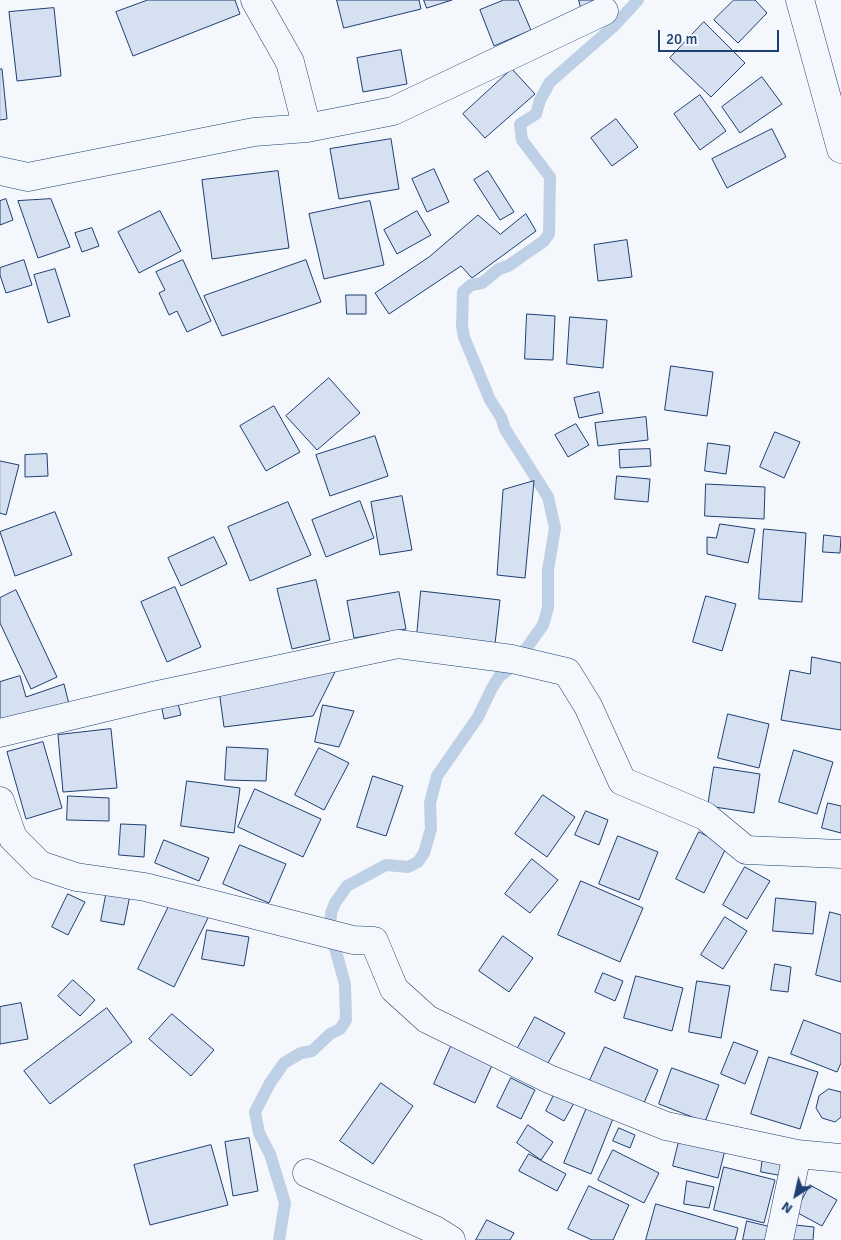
<!DOCTYPE html>
<html>
<head>
<meta charset="utf-8">
<style>
	body { margin:0 }
	#map { position:relative; width:841px; height:1240px; overflow:hidden; background:#f4f7fb; font-family:Signika,sans-serif }
	canvas { display:block }
	.north { position:absolute; left:771px; top:1170px; width:50px; height:50px; -webkit-text-stroke:4px #f4f7fb; paint-order:stroke; rotate:215deg; font-size:14px; font-weight:700; line-height:20px; text-align:center; color:#1d3f73 }
	.north::after { content:''; display:block; margin:auto; width:18px; height:22px; background:#1d3f73; clip-path:polygon(50% 0,100% 100%,50% 72%,0 100%) }
	.scale { position:absolute; left:658px; top:30px; width:121px; height:22px; box-sizing:border-box; border:2px solid #1d3f73; border-top:0; padding-left:6px; font-size:15px; line-height:18px; white-space:nowrap; color:#1d3f73; -webkit-text-stroke:4px #f4f7fb; paint-order:stroke }
</style>
</head>
<body>
<div id="map">
<canvas width="841" height="1240"></canvas>
<div class="north">N</div>
<div class="scale">20 m</div>
</div>
<script>
const g = document.querySelector('canvas').getContext('2d');
g.lineJoin = 'round';
function stroke(path, color, width, dash) {
  g.strokeStyle = color;
  g.lineWidth = width;
  g.lineCap = dash ? 'butt' : 'round';
  g.setLineDash(dash || []);
  g.stroke(path);
}
function paint(path, color) {
  g.fillStyle = color;
  g.fill(path, 'evenodd');
}
const stream = new Path2D(`
	M279 1240 285 1203 270 1154 259 1133 255 1112 270 1083 284 1063 301 1053 312 1051 330 1034 340 1029 346 1020 345 984 335 948 330 938 331 913 335 903 347 886 386 865 408 867 418 862 424 853 431 829 430 803 437 776 478 717 492 688 499 677 516 663 543 625 548 608V570L555 528 548 497 505 429 501 417 490 400 464 337 462 326 463 292 471 285 482 283 499 269 508 266 544 241 549 234 550 177 522 140 520 124 536 114 540 100 550 82 614 26 638 0`);
const building = new Path2D(`
	M148 0H235L240 14 133 56 116 12Z
	M337 0H419L421 9 344 28Z
	M424 0H452L427 8Z
	M504 0H518L531 30 494 46 480 10Z
	M579 0H604L581 8Z
	M734 0H755L767 13 738 43 714 20Z
	M54 8 61 76 17 81 9 12Z
	M704 22 745 63 711 97 670 58Z
	M401 50 407 84 363 92 357 58Z
	M0 69H2L7 119 0 120Z
	M512 69 535 94 485 138 463 114Z
	M762 77 782 104 740 133 722 107Z
	M700 95 726 131 700 150 674 114Z
	M616 119 638 147 612 166 591 138Z
	M772 129 786 157 727 188 712 159Z
	M391 139 399 189 339 199 330 149Z
	M434 169 449 202 427 212 412 179Z
	M278 171 289 248 212 259 202 180Z
	M488 171 514 212 500 220 474 180Z
	M6 199 13 220 0 225V201Z
	M51 199 70 247 38 258 18 201Z
	M370 201 384 265 324 279 309 214Z
	M160 211 181 251 139 273 118 232Z
	M417 211 431 235 397 254 384 230Z
	M526 214 536 231 472 278 461 266 389 314 375 293 429 257 478 215 500 234Z
	M92 228 99 246 82 252 75 233Z
	M627 240 632 277 598 281 594 245Z
	M24 260 32 285 6 293 0 275V268Z
	M183 260 211 321 187 332 177 311 169 315 159 293 165 290 156 272Z
	M306 260 321 302 222 336 204 296Z
	M55 269 70 316 48 323 34 275Z
	M346 295H366V314H347Z
	M527 314 555 316 553 360 525 359Z
	M570 317 607 320 603 368 567 364Z
	M671 366 713 372 707 416 665 410Z
	M329 378 360 413 317 450 286 416Z
	M599 392 603 413 579 418 574 398Z
	M274 406 300 452 266 471 240 426Z
	M646 417 648 440 598 446 595 423Z
	M576 424 589 445 568 457 555 435Z
	M775 432 800 442 784 478 760 467Z
	M375 436 388 476 330 496 316 455Z
	M708 443 730 446 726 474 705 471Z
	M650 449 651 466 620 468 619 450Z
	M47 454 48 476 25 477V455Z
	M0 461 19 465 6 515 0 513Z
	M617 476 650 479 648 502 615 499Z
	M534 481 525 578 497 575 503 490Z
	M706 484 765 487 764 519 705 516Z
	M402 496 412 550 380 555 371 502Z
	M360 501 374 538 326 557 312 520Z
	M288 502 311 555 250 581 228 527Z
	M55 512 72 555 15 576 0 532Z
	M720 524 755 529 748 563 707 554V537L716 538Z
	M764 529 806 533 802 602 759 599Z
	M824 535 841 537 840 553 823 552Z
	M214 537 227 564 181 586 168 558Z
	M316 580 330 640 292 649 277 589Z
	M175 587 201 647 167 662 141 602Z
	M16 590 57 677 31 689 0 623V598Z
	M421 591 500 600 495 644 417 636Z
	M399 592 406 629 354 638 347 601Z
	M706 596 736 604 722 651 693 642Z
	M812 657 841 663V730L781 720 790 670 810 674Z
	M338 666 313 716 224 727 218 683Z
	M20 676 26 697 64 684 69 704 0 723V682Z
	M177 700 181 715 164 719 161 704Z
	M323 705 354 711 339 747 315 742Z
	M728 714 769 724 759 768 718 758Z
	M111 729 117 788 63 792 58 735Z
	M43 742 62 808 26 819 7 752Z
	M227 747 268 749 266 781 225 780Z
	M319 748 349 763 324 810 295 795Z
	M794 750 833 762 817 814 779 802Z
	M714 767 760 774 754 813 708 806Z
	M373 776 403 786 386 836 357 827Z
	M187 781 240 788 234 833 181 826Z
	M255 789 321 819 303 857 238 827Z
	M543 795 575 817 547 857 515 834Z
	M68 796 109 798V821L67 820Z
	M828 803 841 806V833L822 828Z
	M586 811 608 820 599 845 575 835Z
	M121 824 146 825 144 857 119 855Z
	M699 832 727 846 704 893 676 879Z
	M618 836 658 852 639 900 599 884Z
	M164 840 209 858 199 881 155 863Z
	M240 845 286 864 269 903 223 884Z
	M532 859 558 880 530 913 505 894Z
	M745 867 770 881 747 919 723 905Z
	M581 881 643 908 620 962 558 935Z
	M108 885 131 890 124 925 101 921Z
	M68 894 85 902 68 935 52 927Z
	M173 898 209 916 174 987 138 969Z
	M776 898 816 902 813 934 773 931Z
	M830 912 841 915V982L816 975Z
	M725 917 747 931 723 969 701 955Z
	M207 930 249 937 244 966 202 959Z
	M503 936 533 958 509 992 479 971Z
	M775 964 791 967 788 992 771 990Z
	M603 973 623 981 615 1001 595 992Z
	M636 976 683 988 672 1031 624 1018Z
	M73 980 95 1000 80 1016 58 996Z
	M697 981 730 986 721 1038 689 1032Z
	M21 1003 28 1039 0 1044V1007Z
	M107 1008 132 1042 50 1104 24 1071Z
	M172 1014 214 1050 191 1076 149 1039Z
	M535 1017 565 1033 544 1070 515 1053Z
	M804 1020 841 1034V1063L837 1072 791 1054Z
	M453 1042 494 1061 475 1103 434 1084Z
	M734 1042 758 1051 745 1084 721 1074Z
	M605 1047 658 1070 641 1110 587 1087Z
	M769 1057 818 1072 800 1129 751 1114Z
	M672 1068 719 1085 705 1122 659 1104Z
	M511 1078 535 1090 521 1119 497 1107Z
	M381 1083 413 1106 373 1164 340 1141Z
	M829 1089 841 1092V1117L835 1122 822 1118 816 1108 819 1096Z
	M555 1093 574 1103 564 1121 546 1111Z
	M590 1100 616 1111 591 1174 564 1163Z
	M528 1125 553 1142 541 1160 517 1143Z
	M619 1128 635 1135 630 1148 613 1141Z
	M681 1133 726 1146 718 1178 673 1166Z
	M249 1138 258 1191 233 1196 225 1142Z
	M211 1145 228 1205 150 1225 134 1165Z
	M613 1150 659 1173 644 1203 598 1180Z
	M529 1154 566 1174 557 1191 519 1171Z
	M763 1156 792 1161 789 1177 761 1172Z
	M724 1167 775 1180 764 1223 714 1210Z
	M687 1181 714 1187 709 1208 684 1204Z
	M810 1185 837 1200 822 1226 796 1212Z
	M589 1186 629 1205 613 1240H592L568 1229Z
	M656 1204 738 1228 735 1240H646Z
	M487 1220 514 1233 510 1240H476Z
	M747 1221 771 1227 768 1240H743Z
	M795 1225 814 1227 813 1240H793Z`);
const street = new Path2D(`
	M255 0 290 62 307 128
	M800 0 841 149
	M0 171 28 177 254 132 307 128 393 111 604 11
	M0 733 153 696 398 644 512 659 567 672 588 706 622 781 705 816 746 850 841 854
	M0 801 13 838 40 865 76 877 145 887 353 940 374 941 394 989 427 1019 549 1079 666 1126 797 1154 841 1158
	M307 1173 435 1230 451 1240
	M779 1240 797 1154`);
stroke(stream, '#bed0e5', 12);
paint(building, '#d5e0f0');
stroke(building, '#1d3f73', 1);
stroke(street, '#1d3f73', 29);
stroke(street, '#f4f7fb', 28);
</script>
</body>
</html>
